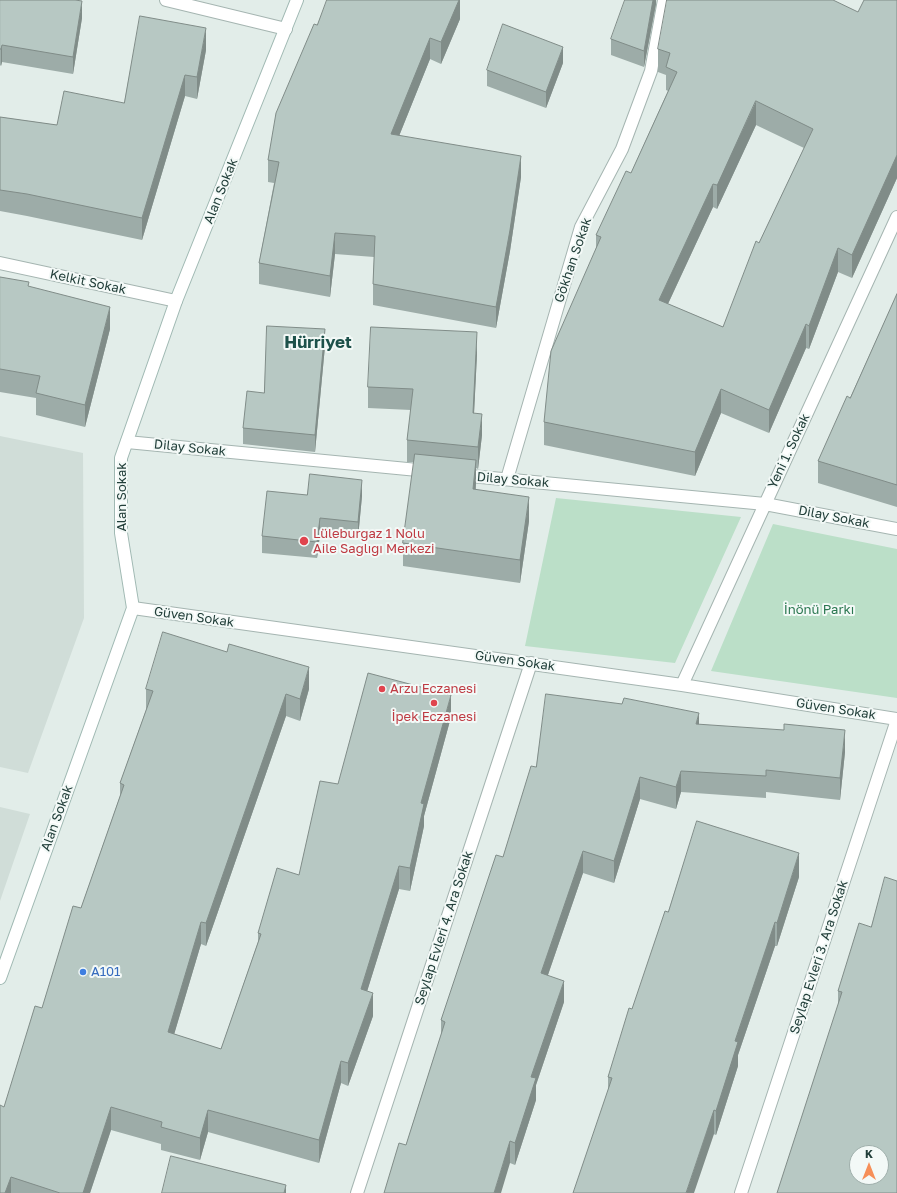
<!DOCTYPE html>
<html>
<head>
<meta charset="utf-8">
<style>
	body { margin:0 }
	#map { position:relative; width:897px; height:1193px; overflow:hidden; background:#e2ede9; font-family:"Golos Text",sans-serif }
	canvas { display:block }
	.north { position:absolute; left:849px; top:1145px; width:40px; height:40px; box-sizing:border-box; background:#f3f9f7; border:1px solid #9fafab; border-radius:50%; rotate:0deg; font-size:11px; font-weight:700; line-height:16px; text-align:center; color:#223f3a }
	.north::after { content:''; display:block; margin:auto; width:14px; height:18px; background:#f68f58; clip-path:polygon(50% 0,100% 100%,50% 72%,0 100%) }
</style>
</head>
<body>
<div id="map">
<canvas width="897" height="1193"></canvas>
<div class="north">K</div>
</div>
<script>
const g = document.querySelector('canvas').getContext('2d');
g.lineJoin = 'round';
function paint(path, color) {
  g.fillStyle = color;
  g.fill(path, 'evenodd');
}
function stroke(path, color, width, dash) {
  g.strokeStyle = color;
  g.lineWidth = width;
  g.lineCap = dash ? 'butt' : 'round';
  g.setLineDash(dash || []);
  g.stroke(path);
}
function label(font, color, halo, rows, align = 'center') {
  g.font = font + ' "Golos Text",sans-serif';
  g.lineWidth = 4;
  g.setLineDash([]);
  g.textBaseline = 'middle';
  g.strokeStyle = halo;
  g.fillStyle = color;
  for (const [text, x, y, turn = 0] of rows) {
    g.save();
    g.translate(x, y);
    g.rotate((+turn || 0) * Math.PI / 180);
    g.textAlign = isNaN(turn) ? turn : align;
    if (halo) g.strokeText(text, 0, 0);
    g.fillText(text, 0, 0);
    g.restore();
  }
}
const built = new Path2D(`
	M0 436 83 453 84 618 28 773 0 767Z
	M0 807 30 814 0 901Z`);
const green = new Path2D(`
	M556 498 741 517 675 663 525 646Z
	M773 524 897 549V698L711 671Z`);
const street = new Path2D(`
	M166 0 286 29
	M0 263 176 301
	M127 442 428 471
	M460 475 765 504 897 529
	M507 479 581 227 622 149 651 71 664 0
	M133 608 682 685 897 719
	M682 685 897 217
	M357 1193 531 663
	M741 1193 897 720`);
const secondary = new Path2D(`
	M0 978 133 608 121 533V458L176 301 297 0`);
const wall = new Path2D(`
	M0 0 82 18 73 74 2 62 1 66 0 65Z
	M460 0V19L441 64 430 59 399 136 521 177 510 251 496 328 373 305V284L374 257 335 254 330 297 259 284V263L274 183 268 182V160L317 25Z
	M656 0V4L644 67 611 55V39Z
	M897 0V178L852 278 838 272 809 349 806 348 769 433 721 413 695 476 544 445V422L596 248V235L631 173 668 91 666 90V75L658 72V49L858 12ZM756 125 804 148 759 243 723 327 668 304 713 207 717 209Z
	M206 50 197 99 185 96 142 240 27 216 0 211V117L57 125 124 103Z
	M563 63 546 108 487 86V70Z
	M0 277 29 287 110 329 85 427 36 415V398L0 392Z
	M897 294V507L818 483V461L850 398Z
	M325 346 315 452 243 444V428L264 393Z
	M477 354 474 413 482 435 478 469 476 468V489L529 521 520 583 403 566V543L414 462H407V440L411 410 368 408V387Z
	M307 495 362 496 358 538 320 535 317 558 262 553V536Z
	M146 689H309L300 721 286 716 206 946 201 944 174 1034 221 1049 258 942V933L299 875 338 784 451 717 424 816V826L410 891 399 889 367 991 373 1016 348 1086 341 1083 319 1163 208 1132 200 1160 161 1150V1144L111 1130 90 1193H0L4 1107 81 908 120 796V783L146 710Z
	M699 725 845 752 840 800 766 792V798L681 792 676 809 640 799 614 883 583 873 548 975 564 1002 536 1085V1100L515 1165 510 1163 406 1145 441 1035V1020L503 857 536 767Z
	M799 877 777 946H775L738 1055V1066L716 1135 608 1092V1077L632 1009 668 912Z
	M897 881 838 1006V991L871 927Z`);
const shadedWall = new Path2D(`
	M459 0H460V19L441 64V42Z
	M653 0H656V4L644 67V51Z
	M82 1V18L73 74V57Z
	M206 28V50L197 99V77Z
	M430 38V59L391 156V134Z
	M2 45V62L1 66V49Z
	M563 47V63L546 108V92Z
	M185 75V96L142 240V218Z
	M756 101V125L717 209V185Z
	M897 155V178L852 278V255Z
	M521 156V177L510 251 496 328V307Z
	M713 184V207L659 323V300Z
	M335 233V254L330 297V276Z
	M838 248V272L809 349V326Z
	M110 307V329L85 427V405Z
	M806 324V348L769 433V410Z
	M325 329V346L315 452V435Z
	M477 332V354L473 434V413Z
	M721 389V413L695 476V452Z
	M482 414V435L478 469V447Z
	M476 460V483L473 513V489Z
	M362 480V496L358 538V522Z
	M529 497V521L520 583V560Z
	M320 518V535L317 558V542Z
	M309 667V689L300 721V699Z
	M286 694V716L206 946V923Z
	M451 695V717L424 816V826L410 891V868L421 803Z
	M699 713V734L696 724Z
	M845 730V752L840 800V778Z
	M681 771V792L676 809V787Z
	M640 777V799L614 883V861Z
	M583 851V873L541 995V973Z
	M799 853V877L777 946V923Z
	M399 866V889L361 1011V989Z
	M201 922V944L168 1055V1032Z
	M775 922V946L738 1055V1066L716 1135V1111L735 1041Z
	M564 981V1002L536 1085V1100L515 1165V1143L531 1077Z
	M373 993V1016L348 1086V1063Z
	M341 1061V1083L319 1163V1140Z
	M111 1107V1130L90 1193H83Z
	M208 1110V1132L200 1160V1138Z
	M714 1110V1134L694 1193H686Z
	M510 1141V1163L501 1193H494Z
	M11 1177V1193H5Z
	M286 1185V1193H284Z`);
const building = new Path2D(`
	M0 0H75L82 1 73 57 2 45 1 49H0Z
	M327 0H459L441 42 430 38 391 134 521 156 510 230 496 307 373 284 375 236 335 233 330 276 259 263 279 162 268 160 276 113 314 24 317 25Z
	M625 0H653L644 51 611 39Z
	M667 0H833L858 12 864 0H897V155L852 255 838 248 809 326 806 324 769 410 721 389 695 452 544 422 551 351 601 237 596 235 626 171 631 173 677 72 666 67 670 53 658 49ZM756 101 813 129 759 243 756 241 723 327 659 300 713 184 717 185Z
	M140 16 206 28 197 77 185 75 142 218 27 194 0 190V117L57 125 64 91 124 103Z
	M503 24 563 47 546 92 487 70Z
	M0 277 29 282 28 286 110 307 85 405 36 393 40 376 0 369Z
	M897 294V485L818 461 847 396 850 398Z
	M267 326 325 329 315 435 243 428 247 391 264 393Z
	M371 327 477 332 473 413 482 414 478 447 407 440 413 389 368 387Z
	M415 454 476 460 473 489 529 497 520 560 403 543Z
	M310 474 362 480 358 522 320 518 317 542 262 536 267 491 307 495Z
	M163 632 227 652 229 644 309 667 300 699 286 694 206 923 201 922 168 1032 221 1049 261 934 258 933 277 868 299 875 320 781 338 784 368 673 451 695 421 803 424 804 410 868 399 866 361 989 373 993 348 1063 341 1061 319 1140 208 1110 200 1138 161 1127 162 1122 111 1107 83 1193H60L11 1177 5 1193H0V1105L4 1107 35 1006 42 1008 73 906 81 908 124 785 120 783 153 691 146 689Z
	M546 694 622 704 624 698 699 713 696 724 784 730V724L845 730 840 778 766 770V776L681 771 676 787 640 777 614 861 583 851 541 973 564 981 531 1077 536 1078 515 1143 510 1141 494 1193H384L399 1143 406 1145 445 1022 441 1020 496 855 503 857 531 766 536 767Z
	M697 821 799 853 777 923 775 922 735 1041 738 1042 716 1111 714 1110 686 1193H573L612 1078 608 1077 629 1008 632 1009 665 911 668 912Z
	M885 877 897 881V1193H777L842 992 838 991 859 923 871 927ZM857 1153H881V1177H857Z
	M171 1156 286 1185 284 1193H162Z`);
const markers = [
	[304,541,5,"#e0444e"],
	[382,689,4,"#e0444e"],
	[434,703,4,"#e0444e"],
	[83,972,4,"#3f7fe0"]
];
const streetNames = [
	["Alan Sokak",221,191,-68],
	["Gökhan Sokak",573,260,-71],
	["Kelkit Sokak",88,282,12],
	["Dilay Sokak",190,448,6],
	["Yeni 1. Sokak",789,451,-65],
	["Dilay Sokak",513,480,5],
	["Alan Sokak",122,497,-90],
	["Dilay Sokak",834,517,11],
	["Güven Sokak",194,617,8],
	["Güven Sokak",515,661,8],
	["Güven Sokak",836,709,9],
	["Alan Sokak",57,818,-70],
	["Seylap Evleri 4. Ara Sokak",444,928,-72],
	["Seylap Evleri 3. Ara Sokak",819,957,-72]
];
const healthNames = [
	["Lüleburgaz 1 Nolu",313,534],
	["Aile Sağlığı Merkezi",313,549],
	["Arzu Eczanesi",390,689],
	["İpek Eczanesi",434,717,"center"]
];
const parkNames = [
	["İnönü Parkı",819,610]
];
const shopNames = [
	["A101",91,972]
];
const districtNames = [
	["Hürriyet",318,343]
];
paint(built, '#d0ddd8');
paint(green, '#bbdfc8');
stroke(street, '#a5b5b1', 14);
stroke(secondary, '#a0b9b3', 14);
stroke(street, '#fff', 12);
stroke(secondary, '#fff', 12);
paint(wall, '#9daca8');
paint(shadedWall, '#808c88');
paint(building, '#b7c8c3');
stroke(building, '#808c88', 1);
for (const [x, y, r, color] of markers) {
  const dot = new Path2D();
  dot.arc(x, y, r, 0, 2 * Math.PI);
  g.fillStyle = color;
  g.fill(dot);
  stroke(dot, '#f3f9f7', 1.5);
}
label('13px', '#223f3a', '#f3f9f7', streetNames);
label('13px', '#be3a42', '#f3f9f7', healthNames, 'left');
label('13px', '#2a7750', '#f3f9f7', parkNames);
label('13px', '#366cbe', '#f3f9f7', shopNames, 'left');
label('bold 17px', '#1d514a', '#f3f9f7', districtNames);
</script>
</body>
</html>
